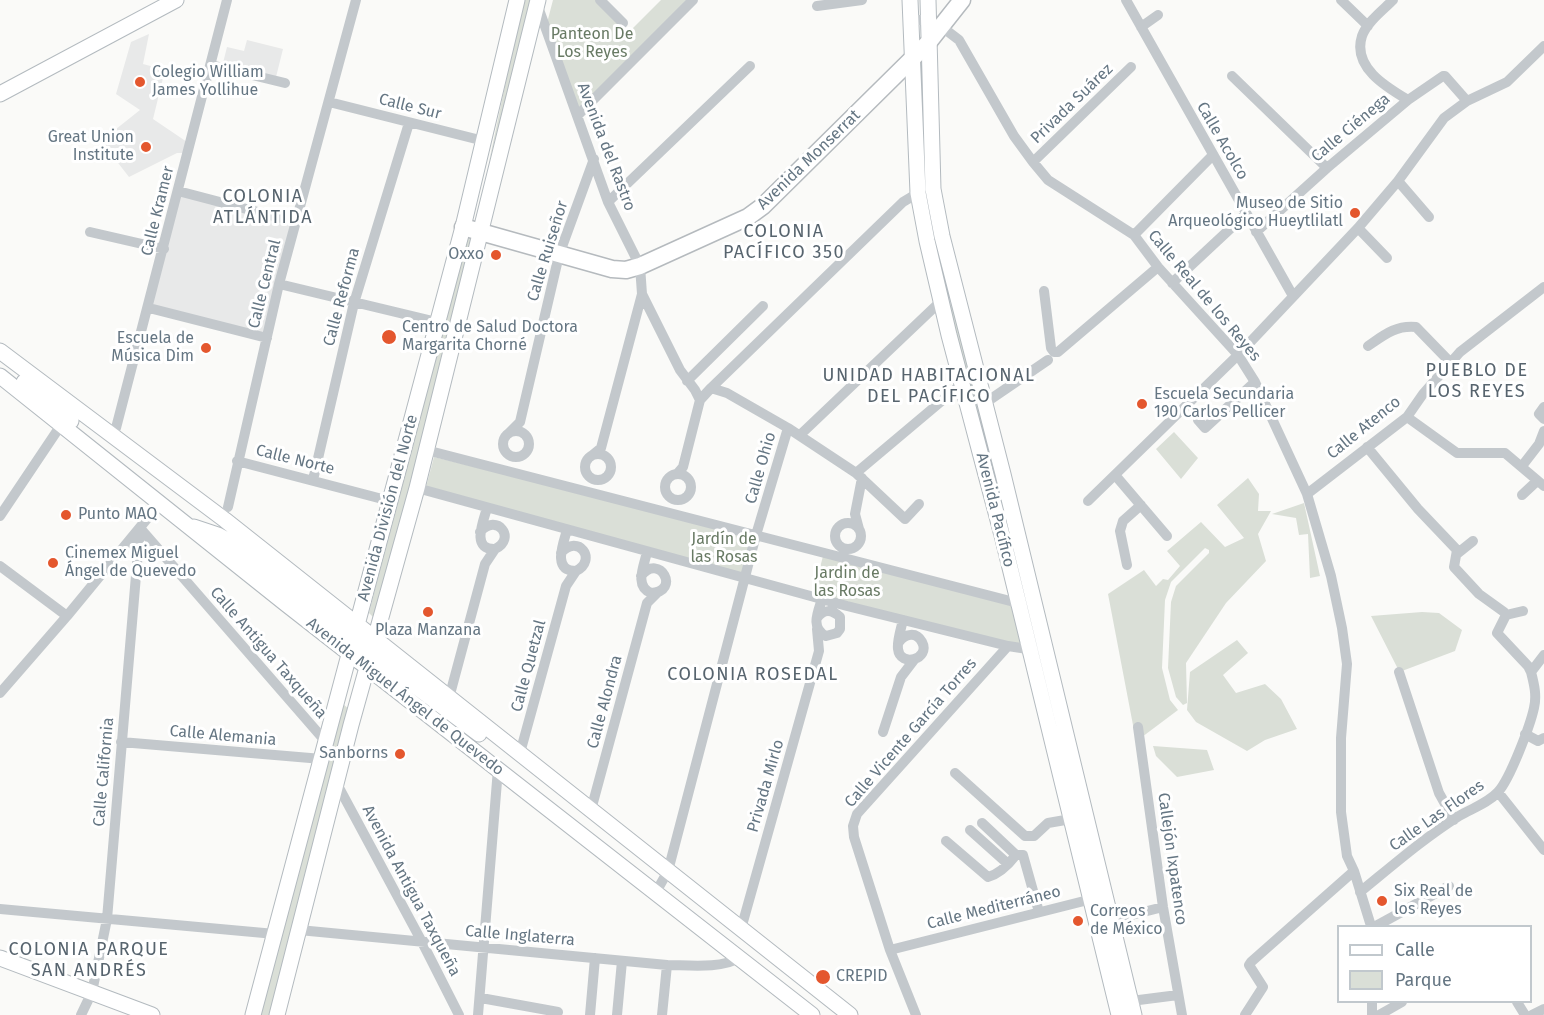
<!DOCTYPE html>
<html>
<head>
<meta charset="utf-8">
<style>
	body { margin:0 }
	#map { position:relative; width:1544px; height:1015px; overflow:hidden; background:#fafaf8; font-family:"Fira Sans",sans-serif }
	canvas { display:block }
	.legend { position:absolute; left:1337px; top:925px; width:195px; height:78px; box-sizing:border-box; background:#fff; border:2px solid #c1c8cd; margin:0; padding:8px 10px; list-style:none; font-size:18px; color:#657683 }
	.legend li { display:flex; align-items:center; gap:12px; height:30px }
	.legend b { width:30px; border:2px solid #c1c8cd }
</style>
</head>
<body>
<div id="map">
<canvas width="1544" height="1015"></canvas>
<ul class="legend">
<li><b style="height:8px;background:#fff"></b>Calle</li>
<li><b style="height:16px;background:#dadfd7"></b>Parque</li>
</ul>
</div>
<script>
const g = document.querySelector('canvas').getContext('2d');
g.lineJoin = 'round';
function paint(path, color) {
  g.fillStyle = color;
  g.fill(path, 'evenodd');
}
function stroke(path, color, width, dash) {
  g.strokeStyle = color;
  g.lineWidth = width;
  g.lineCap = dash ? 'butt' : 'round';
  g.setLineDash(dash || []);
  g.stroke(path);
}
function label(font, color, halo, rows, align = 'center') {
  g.font = font + ' "Fira Sans",sans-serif';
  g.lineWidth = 6;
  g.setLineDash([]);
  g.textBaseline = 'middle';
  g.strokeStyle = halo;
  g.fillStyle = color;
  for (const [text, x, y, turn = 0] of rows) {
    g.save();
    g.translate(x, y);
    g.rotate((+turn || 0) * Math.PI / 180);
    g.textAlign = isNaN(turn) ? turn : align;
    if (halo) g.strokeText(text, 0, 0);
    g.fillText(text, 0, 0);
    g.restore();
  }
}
const built = new Path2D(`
	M149 34 143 64 165 70 153 119 187 142 186 153H177L129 177 101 141 140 110 116 94 131 42Z
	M247 40 283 49 276 77 223 63 227 47 244 51Z
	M178 191 295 222 267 338 149 307Z`);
const green = new Path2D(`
	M523 0H532L489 162Z
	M553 0H596L628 33 661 0H688L579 110 547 23Z
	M920 64 929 191 947 282 942 284 925 192Z
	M464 236 475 238 377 621 369 613Z
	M946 297 956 314 1024 586V596Z
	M1174 432 1198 458 1181 479 1156 449Z
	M434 457 752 535 741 576 426 487Z
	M1248 478 1259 494 1258 511H1271L1258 534 1266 561 1226 603 1186 663 1187 703 1183 705 1176 697 1168 668 1171 602 1176 586 1209 553V550L1205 548 1171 582 1165 600 1162 668 1170 700 1178 710 1142 737 1137 746 1108 594 1144 570 1156 586 1163 579 1168 580 1180 566 1167 551 1201 522 1225 547 1244 538 1217 505Z
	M1304 503 1320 576 1310 578 1308 534 1299 535 1296 518 1272 514Z
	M823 556 1010 602 1022 646 813 595Z
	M1422 612 1439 613 1462 630 1455 651 1402 671 1398 669 1371 616Z
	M1237 640 1248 653 1223 675 1236 693 1265 684 1281 699 1297 729 1265 740 1247 751 1196 722 1187 710 1190 672Z
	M343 704 350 710 272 1015H260Z
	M1153 746 1207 750 1214 770 1177 777 1156 756Z`);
const street = new Path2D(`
	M600 0 623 23
	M1126 0 1293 296
	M1341 0 1368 26
	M1393 0C1383 10 1367 22 1362 36 1352 67 1386 87 1408 100
	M537 4 608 202 640 266 642 294 680 370 695 390 700 400
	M817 6 862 0
	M912 20H928L942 27 959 40 1014 136 1033 162 1048 180 1134 235 1158 267 1238 355 1255 382 1307 494 1331 576 1342 628 1347 664 1341 738V812L1347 856 1354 871 1371 926
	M1141 27 1158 15
	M211 65 285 83
	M1232 76 1327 168
	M329 102 484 141
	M578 115 693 0
	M1033 162 1131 67
	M1398 181 1429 217
	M178 191 296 222
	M608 202 750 66
	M1358 228 1387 258
	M90 232 164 249
	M1256 232 1327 168 1408 100 1443 76H1445L1467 101
	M1134 235 1213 155
	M1172 283 1246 214
	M279 284 437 322
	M1044 291 1051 348 1054 352H1058L1158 267
	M149 308 267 338
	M1368 346C1384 335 1396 325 1416 327L1450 362
	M687 381 763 306
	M711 388 903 202 918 193
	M985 403 1048 360
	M1544 407 1539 414 1544 419
	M1407 417 1457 453H1505L1544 486
	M1198 420 1205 428 1255 382
	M116 428 227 0
	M503 444a13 13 0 1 1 26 0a13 13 0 1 1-26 0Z
	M509 433 520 422 559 255 594 159
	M800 435 942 300
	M1367 447 1418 509 1457 550 1454 567 1479 594 1504 612 1506 615 1497 633 1528 666 1531 672
	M426 450 1018 603 1024 601
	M585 467a13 13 0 1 1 26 0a13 13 0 1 1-26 0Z
	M590 457 601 448 642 294
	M237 461 390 501
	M1522 466 1539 444 1544 431
	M856 473 963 383
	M677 474 683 467 700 400 711 388 727 393 788 428 856 473 905 519 919 504
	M665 487a13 13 0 1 1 26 0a13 13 0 1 1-26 0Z
	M1115 475 1167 536
	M313 480 354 303 409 123
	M417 488 847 606 1008 646 1034 650
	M1307 494 1407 417 1423 394 1460 352 1544 287
	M1522 495 1537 481
	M1088 501 1238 355 1358 228 1398 181 1444 118 1467 101 1507 82 1544 46
	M228 507 279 284 356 0
	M0 516 61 425
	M835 536a13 13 0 1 1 26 0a13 13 0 1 1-26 0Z
	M140 528 326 742
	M859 529 855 514 862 478
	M480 532C497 512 517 539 495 549 471 550 483 522 487 508
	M561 553C578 533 598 560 576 571 552 571 563 544 567 530
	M1458 553 1473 541
	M1127 565 1120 531 1123 521 1141 505
	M0 566 67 616
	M641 576C660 552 681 592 651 593 634 586 644 566 647 552
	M1506 615 1523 611
	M817 618C824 609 831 609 840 617V629L837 633 826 636C810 628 818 612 822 599
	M899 642C905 634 916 631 922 642 931 659 900 668 898 649 897 640 901 629 903 620
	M1399 672 1439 793 1454 820
	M0 693 67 616 160 503
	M449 698 485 564 495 549
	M1138 727 1163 907 1182 1015
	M883 732 901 677 914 660
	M1525 734 1538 741 1544 738
	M121 742 322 759
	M520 753 566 586 576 571
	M955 773 1025 836H1034L1048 823 1071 819
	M336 782 422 942 459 1015
	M1498 792 1544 850
	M591 810 647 603 657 593
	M982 823 1016 855
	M970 830 1008 864
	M946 841 988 877C999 874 1009 864 1016 855H1023L1039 912
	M656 892 668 871 756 535 788 428
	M1360 892C1392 866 1424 838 1459 816 1472 808 1487 804 1498 792 1510 779 1530 726 1534 708 1537 695 1534 684 1531 672L1544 655
	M0 909 275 934
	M1112 920 1163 907
	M1376 926 1449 886
	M741 929 819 651 817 629
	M299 930 667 965C686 965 723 969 738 958
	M890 950 1096 898
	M481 998 558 1012
	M1131 1001 1178 995
	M1517 1002 1525 1015
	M81 1015 92 992 107 919 140 528
	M478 1015 498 769
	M590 1015 595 958
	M617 1015 622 961
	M662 1015 667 965
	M916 1015 890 950 854 837 853 826 857 814 1008 646
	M1245 1015 1263 987 1249 965 1251 962 1354 871
	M1372 1015V1002
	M1379 1015 1402 1002
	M1532 1015 1544 1009`);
const secondary = new Path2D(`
	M910 0 918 193 927 241 949 335 1003 539 1119 1015
	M928 0 933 189 942 236 1003 474 1134 1015
	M0 94 176 0
	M0 351 225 520 850 1015
	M0 376 286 604 812 1015
	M24 382 71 421
	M194 527 218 535 229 541 354 639 360 642
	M363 648 370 652 479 734
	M0 958 152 1015
	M253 1015 463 227 517 0
	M277 1015 351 725 417 488 538 0`);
const primary = new Path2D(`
	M463 227 612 269 626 270 640 266 748 217 763 206 928 43 962 0`);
const markers = [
	[140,82,6,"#e4572e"],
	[146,147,6,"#e4572e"],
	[1355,213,6,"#e4572e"],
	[496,255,6,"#e4572e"],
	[389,337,8,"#e4572e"],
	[206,348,6,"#e4572e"],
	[1142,404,6,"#e4572e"],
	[66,515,6,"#e4572e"],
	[53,563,6,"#e4572e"],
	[428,612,6,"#e4572e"],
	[400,754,6,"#e4572e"],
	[1382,901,6,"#e4572e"],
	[1078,921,6,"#e4572e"],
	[823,977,8,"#e4572e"]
];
const parkNames = [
	["Panteon De",592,35],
	["Los Reyes",592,53],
	["Jardín de",724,540],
	["las Rosas",724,558],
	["Jardin de",847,574],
	["las Rosas",847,592]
];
const poiNames = [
	["Colegio William",152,73],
	["James Yollihue",152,91],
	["Great Union",134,138,"right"],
	["Institute",134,156,"right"],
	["Museo de Sitio",1343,204,"right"],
	["Arqueológico Hueytlilatl",1343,222,"right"],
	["Oxxo",484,255,"right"],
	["Centro de Salud Doctora",402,328],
	["Margarita Chorné",402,346],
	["Escuela de",194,339,"right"],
	["Música Dim",194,357,"right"],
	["Escuela Secundaria",1154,395],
	["190 Carlos Pellicer",1154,413],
	["Punto MAQ",78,515],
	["Cinemex Miguel",65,554],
	["Ángel de Quevedo",65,572],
	["Plaza Manzana",428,631,"center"],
	["Sanborns",388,754,"right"],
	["Six Real de",1394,892],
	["los Reyes",1394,910],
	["Correos",1090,912],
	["de México",1090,930],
	["CREPID",836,977]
];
const streetNames = [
	["Privada Suárez",1072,104,-44],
	["Calle Sur",410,107,14],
	["Calle Ciénega",1351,128,-40],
	["Calle Acolco",1222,141,60],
	["Avenida del Rastro",606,147,69],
	["Avenida Monserrat",809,160,-44],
	["Calle Kramer",158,211,-76],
	["Calle Ruiseñor",548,251,-73],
	["Calle Central",265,284,-76],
	["Calle Real de los Reyes",1204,296,50],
	["Calle Reforma",342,297,-75],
	["Calle Atenco",1364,428,-39],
	["Calle Norte",295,460,14],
	["Calle Ohio",761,468,-74],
	["Avenida División del Norte",388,508,-75],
	["Avenida Pacífico",995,510,76],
	["Calle Antigua Taxqueña",268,653,49],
	["Calle Quetzal",529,666,-75],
	["Avenida Miguel Ángel de Quevedo",405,697,38],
	["Calle Alondra",605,702,-75],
	["Calle Vicente García Torres",911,733,-49],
	["Calle Alemania",223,736,5],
	["Calle California",104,772,-85],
	["Privada Mirlo",766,786,-74],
	["Calle Las Flores",1437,816,-35],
	["Callejón Ixpatenco",1172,859,82],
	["Avenida Antigua Taxqueña",411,891,62],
	["Calle Mediterráneo",994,908,-14],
	["Calle Inglaterra",520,936,5]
];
const neighbourhoodNames = [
	["COLONIA",263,197],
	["ATLÁNTIDA",263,218],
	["COLONIA",784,232],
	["PACÍFICO 350",784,253],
	["PUEBLO DE",1477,371],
	["LOS REYES",1477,392],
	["UNIDAD HABITACIONAL",929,376],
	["DEL PACÍFICO",929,397],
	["COLONIA ROSEDAL",753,675],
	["COLONIA PARQUE",89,950],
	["SAN ANDRÉS",89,971]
];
paint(built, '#e8e9e9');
paint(green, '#dadfd7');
stroke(secondary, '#b3babf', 17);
stroke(primary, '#b5babe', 19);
stroke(street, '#c3c8cc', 10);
stroke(secondary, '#fff', 15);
stroke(primary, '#fff', 16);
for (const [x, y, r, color] of markers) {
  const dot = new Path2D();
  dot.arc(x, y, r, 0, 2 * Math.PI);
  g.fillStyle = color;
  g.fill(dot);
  stroke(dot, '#fff', 2);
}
label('16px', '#687a64', '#fff', parkNames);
label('16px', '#657683', '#fff', poiNames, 'left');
label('16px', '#657683', '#fff', streetNames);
g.letterSpacing = '1.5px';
label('18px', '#57646e', '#fff', neighbourhoodNames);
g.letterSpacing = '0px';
</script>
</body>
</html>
